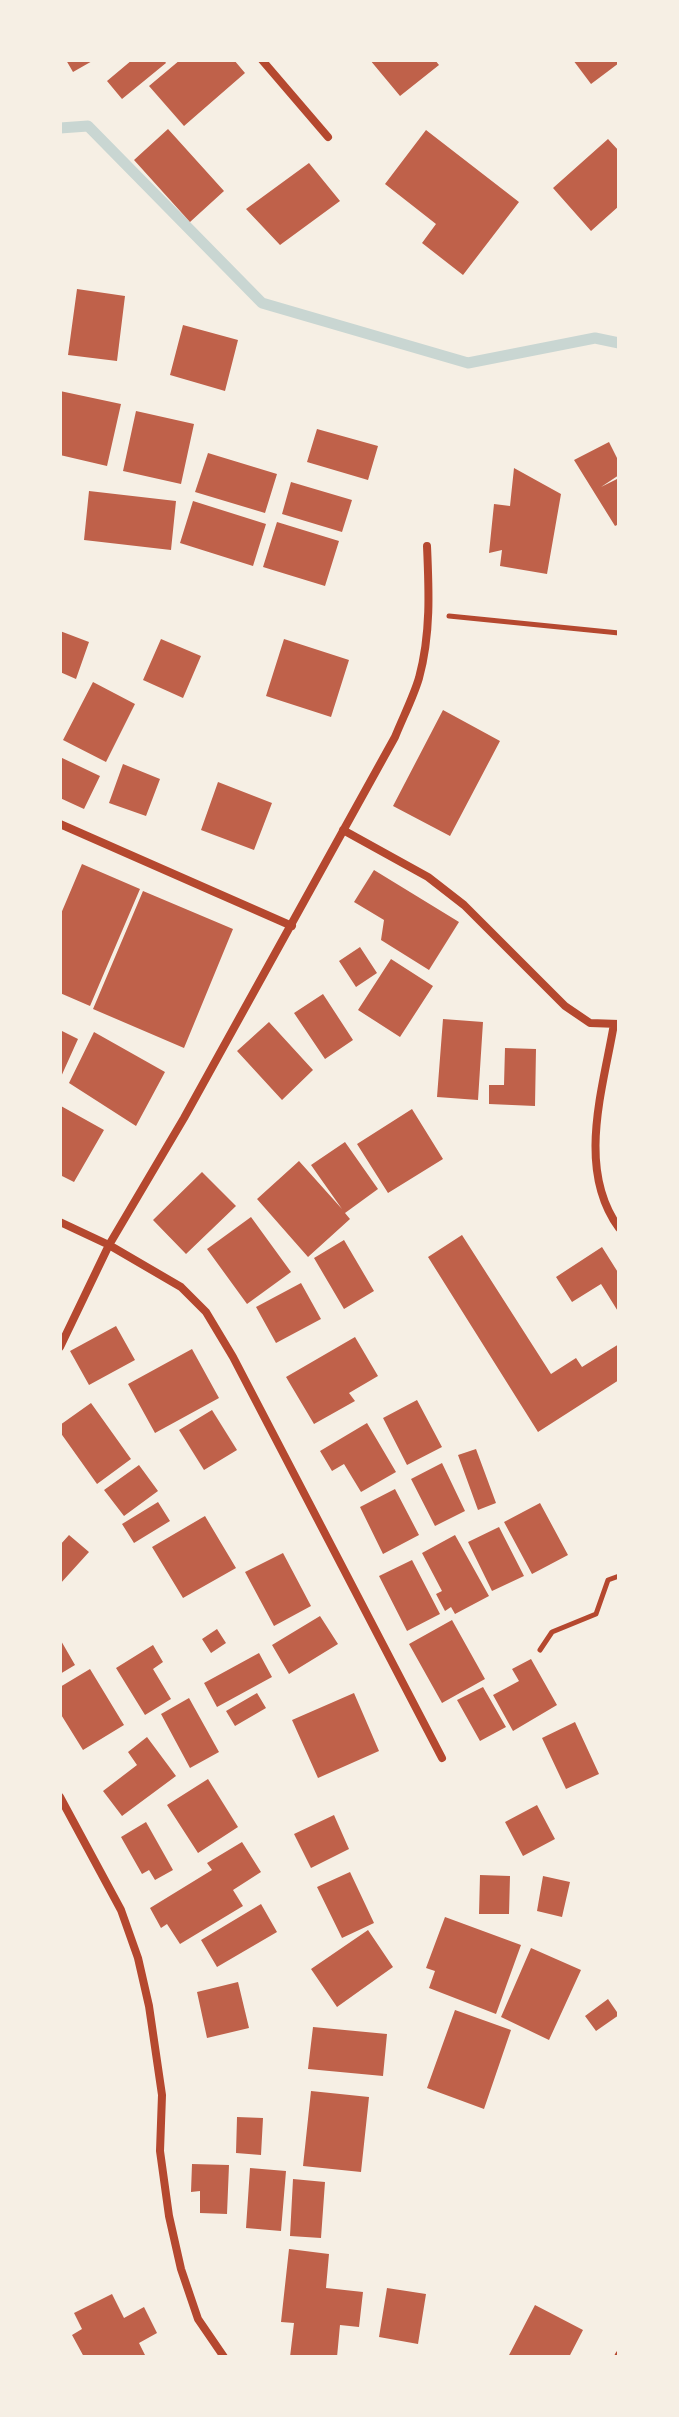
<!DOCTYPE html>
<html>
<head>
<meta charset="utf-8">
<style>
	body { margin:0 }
	#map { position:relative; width:679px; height:2417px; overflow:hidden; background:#f6efe4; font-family:Poppins,sans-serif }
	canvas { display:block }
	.frame { position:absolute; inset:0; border:62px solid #f6efe4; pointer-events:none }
</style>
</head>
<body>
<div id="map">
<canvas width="679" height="2417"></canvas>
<div class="frame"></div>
</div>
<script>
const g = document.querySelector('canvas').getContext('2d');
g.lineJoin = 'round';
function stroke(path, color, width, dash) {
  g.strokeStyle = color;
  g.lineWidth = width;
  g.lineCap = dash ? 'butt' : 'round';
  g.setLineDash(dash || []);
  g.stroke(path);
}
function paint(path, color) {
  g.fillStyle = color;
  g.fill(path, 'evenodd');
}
const stream = new Path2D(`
	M60 128 88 126 262 303 468 363 595 338 619 343`);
const building = new Path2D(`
	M66 60H94L73 72Z
	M132 60H164L166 63 122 99 107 81Z
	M180 60H234L245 73 184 126 149 86Z
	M370 60H435L439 65 400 96Z
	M573 60H619V63L591 84Z
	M168 129 224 191 190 222 134 160Z
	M426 130 519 202 463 275 422 243 436 224 385 184Z
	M608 139 619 151V206L591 231 553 188Z
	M309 163 340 201 280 245 246 209Z
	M77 289 125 296 117 361 68 355Z
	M183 325 238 340 225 391 170 375Z
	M60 391 121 404 107 466 60 455Z
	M136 411 194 424 181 484 123 471Z
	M317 429 378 446 368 480 307 462Z
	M609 442 619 462V475L601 487 619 478V524L615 526 574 460Z
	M208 453 277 474 265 513 195 492Z
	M514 468 561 494 547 574 500 566 502 550 489 553 494 504 510 506Z
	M291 482 352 500 342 532 282 514Z
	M89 491 176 501 171 550 84 540Z
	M193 501 266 524 253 566 180 543Z
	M277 522 339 541 325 586 263 567Z
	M60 631 89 642 76 679 60 672Z
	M161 639 201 656 183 698 143 680Z
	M284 639 349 660 331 717 266 696Z
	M93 682 135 704 106 762 63 740Z
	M443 710 500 741 450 836 393 806Z
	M60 757 100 776 84 809 60 798Z
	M123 764 160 779 146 816 109 803Z
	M218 782 272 803 254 850 201 830Z
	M82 864 140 889 90 1006 60 993V916Z
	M374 870 459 922 429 970 381 940 384 920 354 902Z
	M143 891 233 929 184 1048 93 1009Z
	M360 947 377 973 356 987 339 961Z
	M391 959 433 986 400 1037 358 1010Z
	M323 994 353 1040 325 1059 294 1013Z
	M443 1019 483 1022 478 1100 437 1097Z
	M269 1022 313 1070 282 1100 237 1051Z
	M60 1030 78 1039 60 1079Z
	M94 1032 165 1072 136 1126 69 1083Z
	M505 1048 536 1049 535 1106 489 1104V1085H504Z
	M61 1106 104 1130 74 1182 60 1175Z
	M412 1109 443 1159 388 1193 357 1144Z
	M345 1142 378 1189 345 1213 350 1219 308 1257 257 1199 299 1161 342 1209 311 1165Z
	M202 1172 236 1206 186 1254 153 1220Z
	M251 1217 291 1272 247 1304 207 1249Z
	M462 1235 551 1374 576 1358 582 1367 619 1344V1380L538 1432 428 1257Z
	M344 1240 374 1291 344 1309 314 1258Z
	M602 1247 619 1274V1313L601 1284 572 1302 556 1277Z
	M301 1283 321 1319 276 1343 256 1307Z
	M116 1326 135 1360 89 1385 70 1351Z
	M355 1337 378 1376 349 1393 355 1401 314 1424 286 1377Z
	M192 1349 219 1398 155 1433 128 1384Z
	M417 1400 442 1447 407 1465 383 1418Z
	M91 1403 131 1459 97 1484 60 1432V1425Z
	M212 1410 237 1450 204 1470 179 1430Z
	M367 1423 396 1472 361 1492 344 1464 332 1471 320 1451Z
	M476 1449 496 1503 478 1510 458 1455Z
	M442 1463 465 1511 435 1526 411 1479Z
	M139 1465 158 1491 124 1516 104 1490Z
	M395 1489 419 1535 383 1554 360 1507Z
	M158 1502 170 1521 134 1543 122 1524Z
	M540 1503 568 1555 532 1574 504 1522Z
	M205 1516 236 1568 183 1598 152 1547Z
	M499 1527 524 1576 492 1591 468 1542Z
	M69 1535 89 1552 60 1584V1545Z
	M455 1535 489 1596 455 1614 451 1607 445 1611 436 1594 442 1591 422 1553Z
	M283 1553 311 1606 274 1626 245 1572Z
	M412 1560 440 1614 407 1631 379 1576Z
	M320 1616 338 1644 289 1674 272 1645Z
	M452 1620 485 1679 442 1703 409 1644Z
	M217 1629 226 1643 211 1653 202 1639Z
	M60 1639 75 1665 60 1674Z
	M153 1645 163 1662 153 1669 171 1699 145 1715 116 1668Z
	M259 1653 272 1677 217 1707 204 1683Z
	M531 1659 557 1705 513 1731 493 1695 519 1681 512 1669Z
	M90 1669 124 1725 83 1750 60 1713V1687Z
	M483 1687 506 1727 480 1741 457 1700Z
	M257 1693 266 1708 235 1726 226 1711Z
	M354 1693 379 1751 318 1778 292 1720Z
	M189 1698 219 1752 190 1768 161 1714Z
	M575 1722 599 1774 566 1789 542 1738Z
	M147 1737 176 1776 122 1816 103 1791 137 1765 128 1752Z
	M208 1779 238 1827 198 1853 167 1805Z
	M537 1805 555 1839 523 1856 505 1822Z
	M334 1815 349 1849 311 1868 294 1834Z
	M146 1822 173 1870 155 1880 149 1870 142 1874 121 1837Z
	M242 1842 261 1872 233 1890 243 1906 180 1944 167 1924 161 1928 150 1908 212 1870 207 1863Z
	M350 1872 374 1923 342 1938 317 1887Z
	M480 1875 510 1876 509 1914H479Z
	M543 1876 570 1882 562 1917 537 1911Z
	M261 1904 277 1932 217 1967 201 1940Z
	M445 1917 521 1945 496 2014 429 1988 435 1971 426 1968Z
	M368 1930 393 1967 337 2007 311 1969Z
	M531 1948 581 1970 549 2040 501 2017Z
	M238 1982 249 2028 207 2038 197 1992Z
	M608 1999 619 2015 596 2031 585 2016Z
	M455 2010 511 2030 484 2109 427 2088Z
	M313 2027 387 2034 383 2076 308 2069Z
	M311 2091 369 2097 361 2172 303 2166Z
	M237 2117 263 2118 261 2155 236 2153Z
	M192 2164 229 2165 227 2214 200 2213V2191L191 2192Z
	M250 2168 286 2171 281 2231 246 2228Z
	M293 2179 325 2182 321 2238 290 2236Z
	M289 2249 329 2254 326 2288 363 2292 359 2327 340 2325 337 2357H290L294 2323 281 2322Z
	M387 2288 426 2294 418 2344 379 2337Z
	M112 2294 124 2318 144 2307 157 2333 139 2343 146 2357H84L72 2335 82 2329 74 2313Z
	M535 2305 583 2330 569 2357H508Z`);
const path = new Path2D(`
	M449 616 619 633
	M540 1650 552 1632 596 1614 608 1580 619 1576`);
const minor = new Path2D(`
	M262 60 328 137
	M60 824 292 926
	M343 830 428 877 464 905 565 1006 590 1023 619 1024
	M614 1024C603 1089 576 1169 619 1228
	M60 1222 109 1245 181 1287 206 1312 233 1357 442 1758
	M60 1347 109 1245 184 1118 395 737C403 717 413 698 419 678 431 634 429 590 427 546
	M60 1797 121 1910 138 1958 149 2006 162 2095 160 2151 169 2216 181 2269 198 2319 224 2357
	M618 2357 619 2355`);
stroke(stream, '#c9d6d2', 11);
paint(building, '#bf614a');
stroke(path, '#b5482f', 5);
stroke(minor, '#b5482f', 8);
</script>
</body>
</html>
